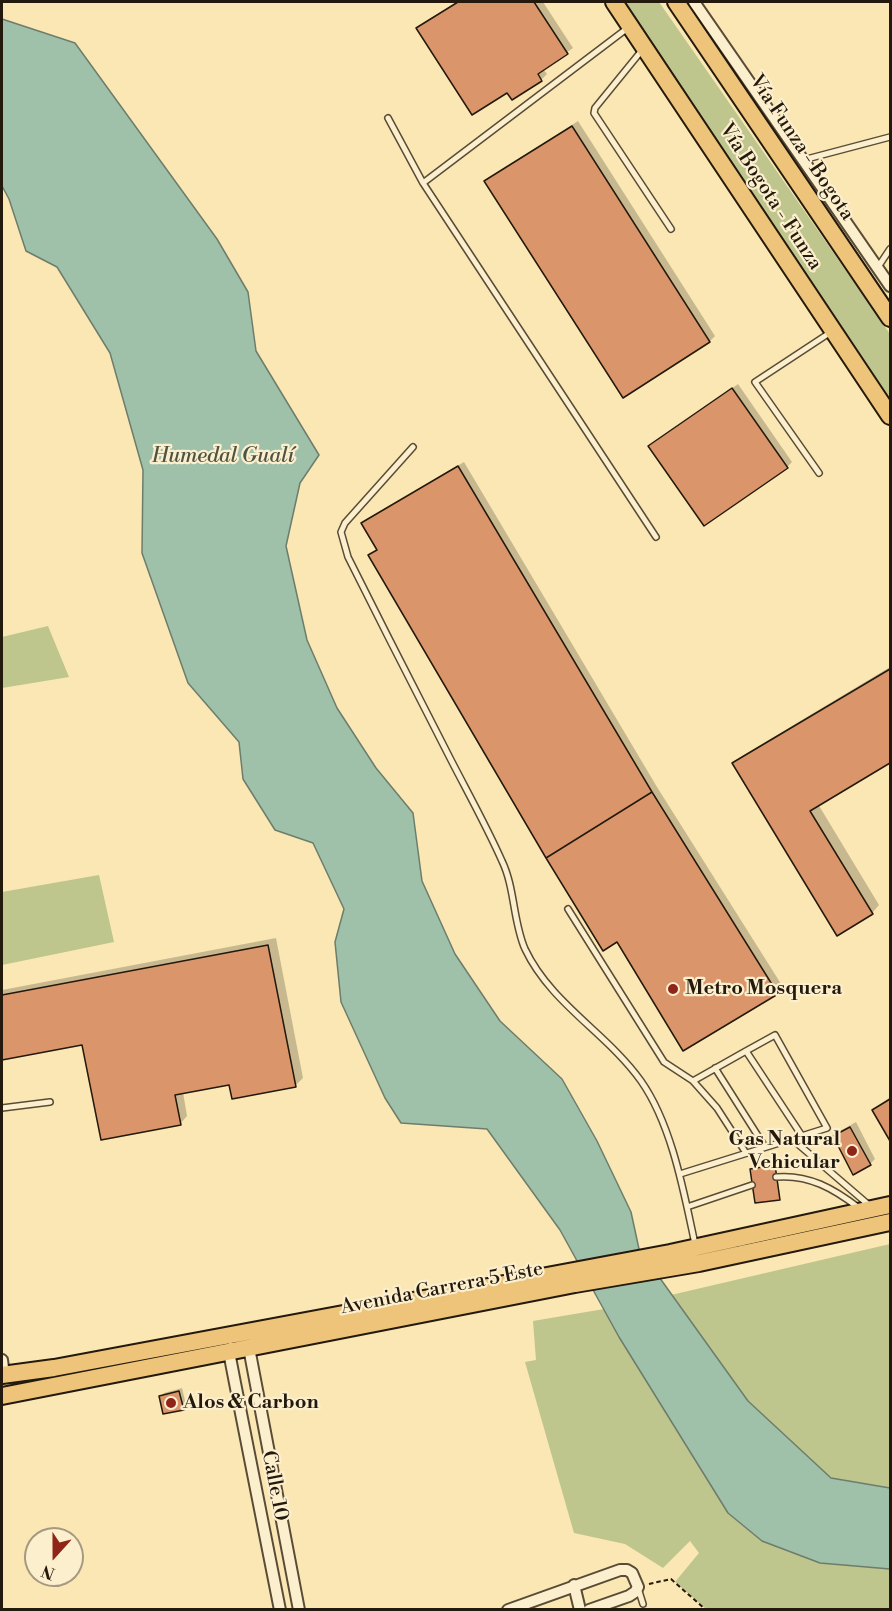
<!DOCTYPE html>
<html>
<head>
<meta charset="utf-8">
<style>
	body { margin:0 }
	#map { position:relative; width:892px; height:1611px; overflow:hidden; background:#fae7b3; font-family:"Libre Bodoni",serif }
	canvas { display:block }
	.frame { position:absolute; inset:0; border:3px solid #23190d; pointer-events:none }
	.north { position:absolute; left:24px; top:1527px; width:60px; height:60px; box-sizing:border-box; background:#fcefce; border:2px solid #a59981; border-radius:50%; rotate:201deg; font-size:16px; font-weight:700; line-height:24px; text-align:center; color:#23190d }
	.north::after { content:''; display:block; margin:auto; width:21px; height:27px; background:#8f2418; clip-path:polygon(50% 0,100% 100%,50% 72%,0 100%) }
</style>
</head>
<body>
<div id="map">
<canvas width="892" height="1611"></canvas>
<div class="frame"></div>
<div class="north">N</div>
</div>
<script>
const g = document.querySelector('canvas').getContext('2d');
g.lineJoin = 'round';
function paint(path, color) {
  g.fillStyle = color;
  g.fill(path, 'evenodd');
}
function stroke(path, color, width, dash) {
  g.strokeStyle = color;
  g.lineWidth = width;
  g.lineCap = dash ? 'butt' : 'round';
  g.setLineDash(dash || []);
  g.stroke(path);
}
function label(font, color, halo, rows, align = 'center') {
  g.font = font + ' "Libre Bodoni",serif';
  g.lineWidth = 4.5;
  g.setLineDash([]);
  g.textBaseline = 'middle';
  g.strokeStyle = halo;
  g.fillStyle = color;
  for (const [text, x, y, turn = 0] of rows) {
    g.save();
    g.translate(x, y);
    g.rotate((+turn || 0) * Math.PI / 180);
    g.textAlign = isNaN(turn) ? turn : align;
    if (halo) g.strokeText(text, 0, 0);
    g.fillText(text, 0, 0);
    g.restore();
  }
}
const green = new Path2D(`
	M621 2H659L890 334V401Z
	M48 626 69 677 2 688V637Z
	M99 875 114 942 2 965V892Z
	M890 1244V1488L831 1478 748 1401 671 1295Z
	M604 1309 728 1513 762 1541 820 1563 890 1569V1609H706L675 1582 699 1553 690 1541 663 1568 625 1544 574 1533 525 1362 536 1360 533 1321Z`);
const water = new Path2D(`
	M2 19 75 43 217 239 248 292 256 351 319 455 300 483 286 546 307 640 337 708 376 768 413 813 422 881 455 954 500 1021 562 1079 597 1141 631 1212 639 1249 748 1401 831 1478 890 1488V1569L820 1563 762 1541 728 1513 619 1337 560 1230 487 1129 401 1123 385 1098 341 1002 335 942 344 909 313 843 275 830 243 779 239 742 188 683 142 553 143 470 110 353 57 267 26 251 9 199 2 186Z`);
const shadow = new Path2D(`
	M457 2H543L573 48 543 69 547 74 541 80 512 98 508 91 418 28Z
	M578 121 715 336 710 341 624 395 486 181 492 176Z
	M738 384 792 462 787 467 650 446Z
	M464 462 657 787 783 987 777 993 617 940 370 556 378 548 363 523 369 518Z
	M890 667V761L818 804 879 905 872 913 734 763 742 756Z
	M276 938 303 1078 295 1086 230 1083 183 1092 187 1116 180 1124 83 1043 2 1058V990Z
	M890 1097V1138L874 1110Z
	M856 1122 875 1159 870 1164 835 1136 840 1131Z
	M776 1165 780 1197 779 1198 752 1169Z
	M182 1388 186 1405 183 1408 161 1396 164 1393Z`);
const building = new Path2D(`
	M458 2H534L568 54 538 74 542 81 512 100 507 93 472 115 416 28Z
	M572 126 710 342 623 398 484 181Z
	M732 388 788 468 704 526 648 446Z
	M458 466 652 792 546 858 368 555 377 550 361 523Z
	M890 669V763L810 811 873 914 837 936 732 763Z
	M652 792 778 994 683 1051 617 942 603 951 546 858Z
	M268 945 296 1087 232 1099 229 1085 175 1095 181 1125 101 1140 82 1045 2 1060V995Z
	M890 1099V1141L872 1110Z
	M850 1127 871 1165 853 1175 833 1136Z
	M775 1165 780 1200 755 1203 750 1169Z
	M179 1391 184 1410 163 1414 159 1396Z`);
const path = new Path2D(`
	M649 1584 671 1579 706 1610`);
const service = new Path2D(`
	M629 27 423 183 656 537
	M643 49 595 108 594 113 671 229
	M388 118 423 183
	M803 160 890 137
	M878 267 890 249
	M413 447 345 523 341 532 348 557C382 625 416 692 451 760 468 793 487 827 502 861 515 888 513 922 525 949 551 1004 607 1033 641 1081 672 1125 684 1193 695 1244
	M819 473 755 382 831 332
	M568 909 664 1062 693 1081
	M746 1051 775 1035 827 1128 792 1139
	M715 1068 765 1147
	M2 1108 50 1102
	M746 1153 717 1108 693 1081 746 1051 802 1136
	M680 1174 792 1139 870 1206
	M776 1177C809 1174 834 1189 859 1208
	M687 1207 752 1185
	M638 1588 643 1604`);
const minor = new Path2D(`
	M694 2 890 286
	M231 1348 229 1352 235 1383 280 1610
	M249 1348 299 1610
	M2 1360 4 1375
	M574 1585 580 1610
	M508 1610 620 1570H627L632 1573 638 1587 635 1592 629 1596 589 1610`);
const primary = new Path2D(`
	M614 2 890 416
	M676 2 890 318
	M2 1375 54 1368 670 1253 890 1205
	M2 1396 575 1284 699 1263 890 1222`);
const markers = [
	[673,989,6,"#8f2418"],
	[852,1151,6,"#8f2418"],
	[171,1403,6,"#8f2418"]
];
const streetNames = [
	["Vía Funza - Bogota",801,148,56],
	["Vía Bogota - Funza",770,197,57],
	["Avenida Carrera 5 Este",442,1289,-11],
	["Calle 10",274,1486,79]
];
const poiNames = [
	["Metro Mosquera",685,989],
	["Gas Natural",840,1140,"right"],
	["Vehicular",840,1163,"right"],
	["Alos & Carbon",183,1403]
];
const waterNames = [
	["Humedal Gualí",223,457]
];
paint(green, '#bec58d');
paint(water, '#9fc0a9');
stroke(water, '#6d7d6b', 1.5);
paint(shadow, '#0003');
paint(building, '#db956b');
stroke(building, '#23190d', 1.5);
stroke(service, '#594c36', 8);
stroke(minor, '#594c36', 14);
stroke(primary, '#23190d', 20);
stroke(path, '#23190d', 2, [4.5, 3]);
stroke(service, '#fcefce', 5);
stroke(minor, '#fcefce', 10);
stroke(primary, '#edc47a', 16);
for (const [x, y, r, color] of markers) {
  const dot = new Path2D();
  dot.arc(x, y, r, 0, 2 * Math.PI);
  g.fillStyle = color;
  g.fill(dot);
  stroke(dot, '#fcefce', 2);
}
label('20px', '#23190d', '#fcefce', streetNames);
label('bold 20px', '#23190d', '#fcefce', poiNames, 'left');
label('italic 21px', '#4e5344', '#fcefce', waterNames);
</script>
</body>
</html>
